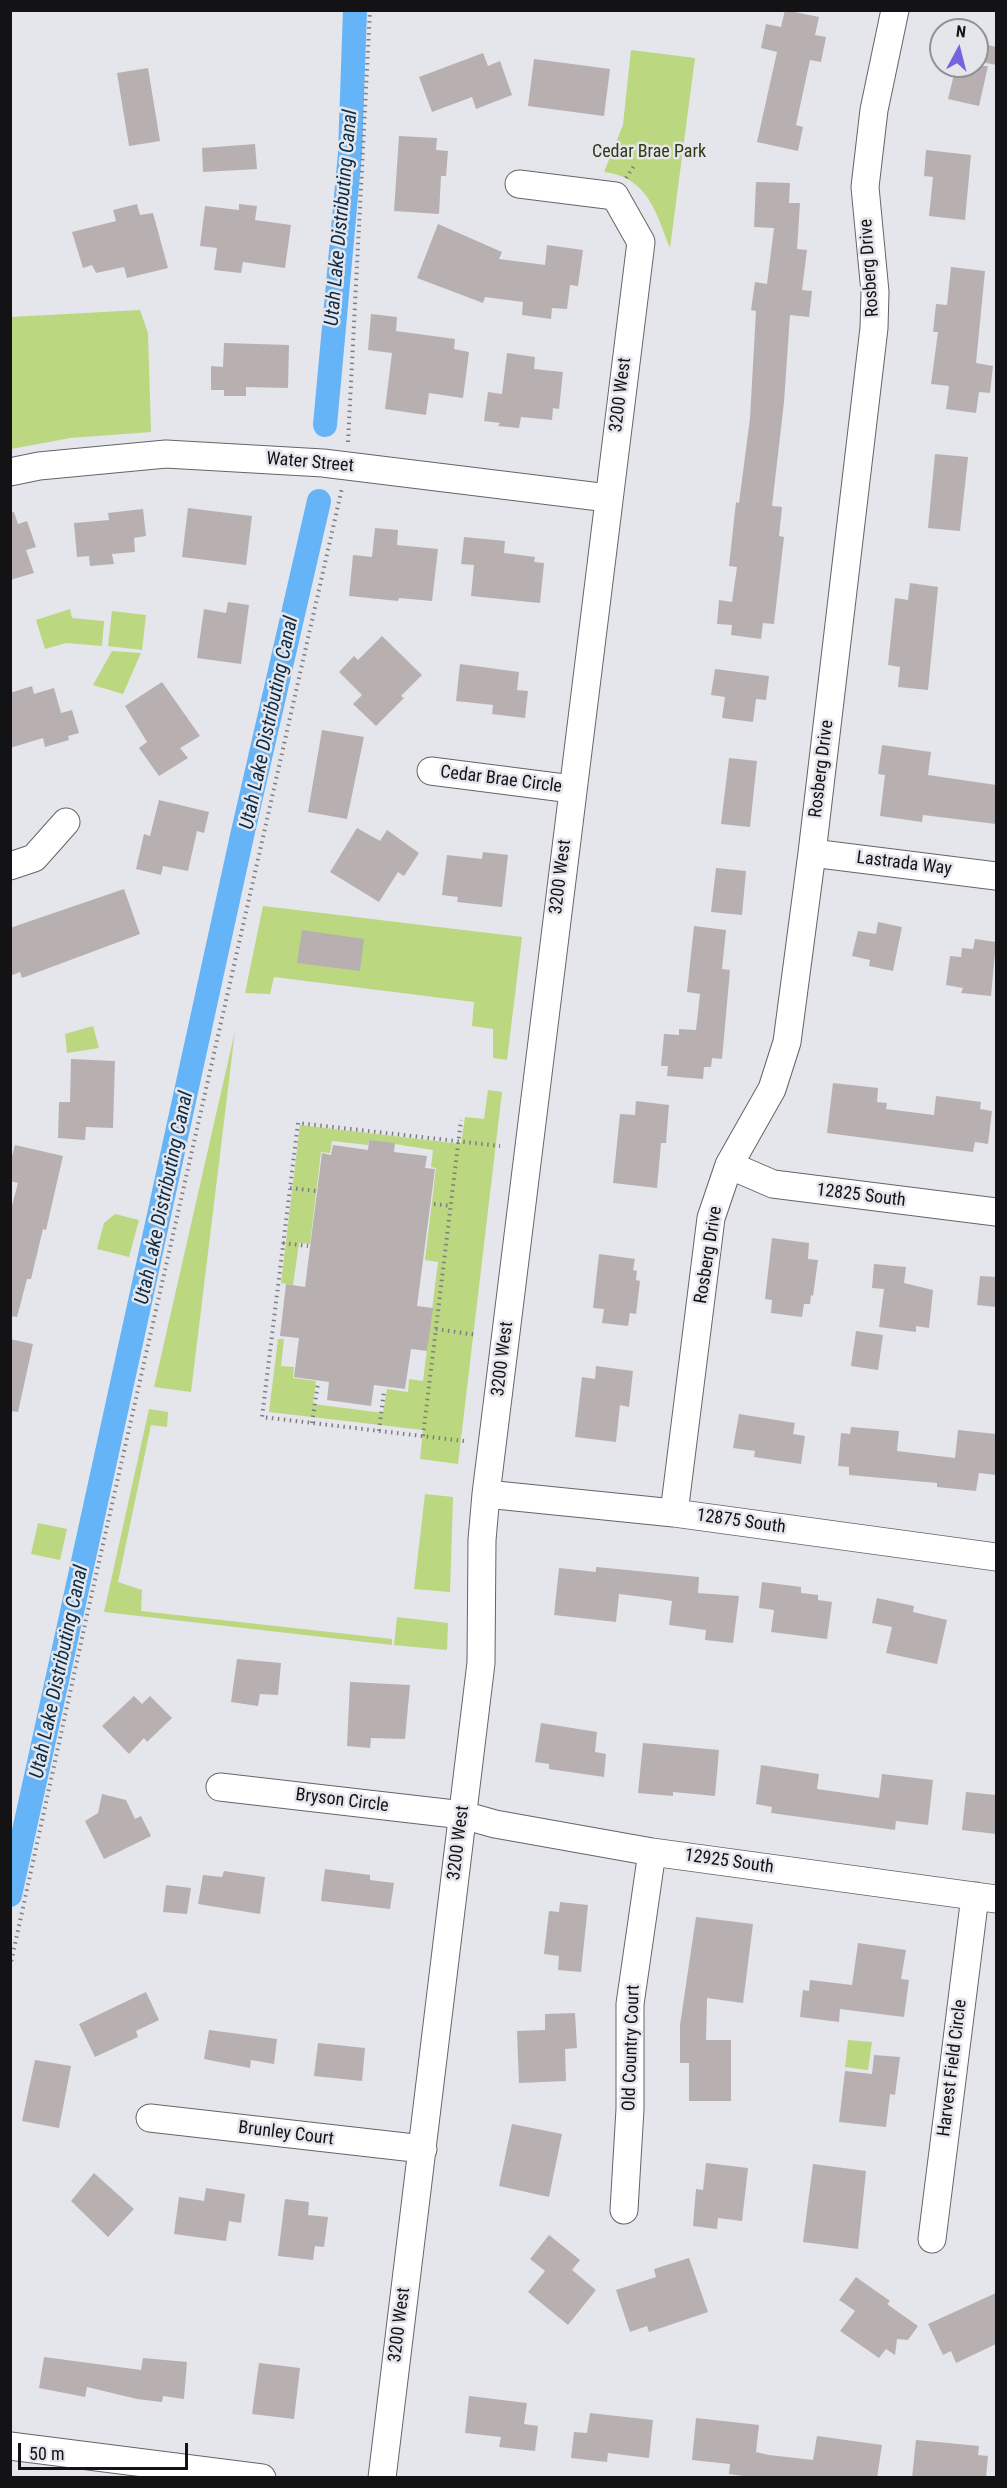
<!DOCTYPE html>
<html>
<head>
<meta charset="utf-8">
<style>
	body { margin:0 }
	#map { position:relative; width:1007px; height:2488px; overflow:hidden; background:#e5e5ec; font-family:"Roboto Condensed",sans-serif }
	canvas { display:block }
	.frame { position:absolute; inset:0; border:12px solid #131316; pointer-events:none }
	.north { position:absolute; left:929px; top:18px; width:60px; height:60px; box-sizing:border-box; background:#e5e5ec; border:2px solid #919196; border-radius:50%; rotate:7deg; font-size:16px; font-weight:700; line-height:24px; text-align:center; color:#131316 }
	.north::after { content:''; display:block; margin:auto; width:21px; height:27px; background:#7465df; clip-path:polygon(50% 0,100% 100%,50% 72%,0 100%) }
	.scale { position:absolute; left:18px; top:2443px; width:170px; height:27px; box-sizing:border-box; border:3px solid #131316; border-top:0; padding-left:8px; font-size:18px; line-height:21px; white-space:nowrap; color:#131316; -webkit-text-stroke:4px #e5e5ec; paint-order:stroke }
</style>
</head>
<body>
<div id="map">
<canvas width="1007" height="2488"></canvas>
<div class="frame"></div>
<div class="north">N</div>
<div class="scale">50 m</div>
</div>
<script>
const g = document.querySelector('canvas').getContext('2d');
g.lineJoin = 'round';
function paint(path, color) {
  g.fillStyle = color;
  g.fill(path, 'evenodd');
}
function stroke(path, color, width, dash) {
  g.strokeStyle = color;
  g.lineWidth = width;
  g.lineCap = dash ? 'butt' : 'round';
  g.setLineDash(dash || []);
  g.stroke(path);
}
function label(font, color, halo, rows, align = 'center') {
  g.font = font + ' "Roboto Condensed",sans-serif';
  g.lineWidth = 5;
  g.setLineDash([]);
  g.textBaseline = 'middle';
  g.strokeStyle = halo;
  g.fillStyle = color;
  for (const [text, x, y, turn = 0] of rows) {
    g.save();
    g.translate(x, y);
    g.rotate((+turn || 0) * Math.PI / 180);
    g.textAlign = isNaN(turn) ? turn : align;
    if (halo) g.strokeText(text, 0, 0);
    g.fillText(text, 0, 0);
    g.restore();
  }
}
const green = new Path2D(`
	M631 50 695 58 670 248C656 213 648 177 604 172L623 125Z
	M140 310 148 333 151 432 70 438 11 449V317Z
	M70 609 72 618 104 621 102 646 66 643 45 649 36 620Z
	M112 611 146 615 142 650 108 646Z
	M112 651 141 653 123 694 93 685Z
	M263 906 522 937 507 1060 493 1058V1029L472 1026 474 1002 274 977 270 994 245 993Z
	M93 1026 99 1048 67 1053 65 1034Z
	M235 1031 191 1392 154 1387Z
	M488 1090 502 1092 458 1464 420 1459 423 1430 269 1412 278 1339H284L281 1366 294 1367 293 1378 316 1381 313 1404 383 1413 387 1389 408 1392 409 1379 423 1381 438 1262 425 1260 436 1168 431 1167 433 1150 369 1140 368 1145 332 1141 330 1153 321 1152 310 1244 299 1243 293 1285 281 1283 300 1125 461 1144 465 1117 484 1119Z
	M115 1214 139 1220 129 1257 97 1249 104 1223Z
	M149 1409 168 1412 167 1427 151 1425 118 1582 142 1590 141 1611 392 1639V1645L104 1612Z
	M425 1494 453 1497 450 1592 414 1589Z
	M38 1523 67 1529 60 1560 31 1554Z
	M397 1617 448 1623 447 1650 394 1645Z
	M848 2040 872 2042 868 2070 845 2067Z`);
const canal = new Path2D(`
	M325 425 350 153 355 10
	M10 1895 242 836 319 501`);
const building = new Path2D(`
	M785 10 819 17 815 35 826 37 821 62 810 60 796 125 803 127 798 151 757 142 777 52 761 48 766 24 781 27Z
	M977 42 996 47V65L977 61Z
	M483 53 488 66 500 61 512 95 476 109 472 97 432 112 419 77Z
	M534 59 610 69 604 116 528 106Z
	M956 66H988L979 106 948 99Z
	M148 68 160 141 129 146 117 73Z
	M399 136 437 138 436 150 448 151 446 176H441L439 214 394 211Z
	M255 144 257 169 203 172 202 148Z
	M926 150 971 155 965 220 929 216 933 177 924 176Z
	M756 182 790 183 789 203H800L797 249 807 250 802 290 812 291 809 317 790 315 784 402 772 506 782 507 779 536 784 537 774 624 763 623 761 639 731 635 732 625 717 624 719 600 732 602 737 567 729 566 736 502 739 503 750 418 756 311 751 310 755 282 767 284 774 228 754 227Z
	M137 204 140 215 153 213 168 268 127 278 124 267 96 273 92 265 83 268 72 232 116 221 113 210Z
	M239 204 257 206 255 220 291 225 285 268 243 262 241 273 214 270 217 248 200 246 205 206 239 210Z
	M438 224 502 252 499 259 545 265 547 245 583 250 578 286 570 285 567 309 552 308 551 319 522 315 523 302 485 297 483 303 417 278Z
	M951 267 985 271 976 363 993 366 990 393 979 392 976 413 946 409 949 386 931 384 938 332H933L936 304 947 305Z
	M371 314 397 317 396 331 455 339 454 349 469 352 463 398 429 393 426 415 385 409 392 353 368 350Z
	M224 343 289 345 288 388 246 387V396H224V390H211V366L223 367Z
	M507 353 535 357 534 369 563 372 559 409 553 408 552 420 521 417 519 428 498 426 500 423 484 421 488 392 502 394Z
	M935 454 968 457 960 531 928 528Z
	M188 508 252 516 246 565 182 557Z
	M143 509 146 536 134 538 135 552 112 554 114 564 90 566 89 556 77 557 74 523 109 520 108 513Z
	M14 512 18 524 27 521 36 547 26 550 34 573 10 580V513Z
	M375 528 398 530 397 545 438 549 432 601 399 598 398 601 349 596 353 555 372 557Z
	M464 537 505 541 504 553 535 557 534 562 544 563 540 603 471 596 474 565 461 564Z
	M910 583 938 587 928 690 898 687 900 667 888 665 895 598 908 600Z
	M228 602 249 605 241 664 197 658 204 609 226 613Z
	M382 636 422 675 401 696 404 698 376 726 353 704 362 695 339 672 354 656 358 660Z
	M460 664 519 672 517 690 528 691 525 718 492 714 493 705 456 701Z
	M715 669 769 676 766 700 756 699 753 722 722 718 725 697 711 695Z
	M162 682 200 736 180 748 188 758 159 776 139 748 147 742 125 706Z
	M32 686 34 694 54 688 61 713 72 710 79 733 68 736 69 740 45 747 43 738 10 748V693Z
	M322 730 364 737 347 819 308 812Z
	M882 745 931 752 928 775 996 785V824L923 815 922 822 880 816 885 775 878 774Z
	M729 758 757 761 750 827 721 824Z
	M159 800 209 812 204 833 197 831 188 871 163 866 161 875 136 869 144 834 150 836Z
	M357 828 380 841 387 830 419 853 404 876 398 872 379 902 330 872Z
	M483 852 508 855 502 907 457 902 458 897 442 895 447 855 482 859Z
	M716 868 746 871 742 915 711 912Z
	M124 889 140 934 22 978 20 972 10 976V928Z
	M878 922 902 927 893 971 869 966 870 960 852 956 858 931 876 934Z
	M694 926 726 930 722 969 730 970 722 1059 712 1058 711 1067H704L703 1079 667 1076 668 1066H661L664 1034 679 1035V1029L696 1030 700 994 687 992Z
	M302 930 364 939 360 971 297 963Z
	M975 939 996 942 991 996 961 993 963 988 946 985 950 956 961 957 962 948 973 949Z
	M71 1059 115 1061 113 1128 86 1127 85 1140 58 1138 59 1102H70Z
	M833 1083 878 1088 877 1102 887 1103 886 1109 934 1115 936 1096 981 1102 980 1109 992 1111 988 1144 975 1142 973 1152 827 1133Z
	M636 1101 669 1105 666 1143H661L657 1188 613 1183 620 1114 635 1115Z
	M369 1140 395 1143 394 1152 427 1156 425 1168 435 1169 417 1306 433 1308 427 1351 411 1349 405 1389 374 1385 371 1406 327 1400 329 1382 294 1377 299 1338 280 1336 286 1284 305 1287 322 1153 331 1155 333 1145 368 1150Z
	M15 1145 63 1156 46 1230 43 1229 31 1279H27L17 1317 10 1316V1213L18 1183 10 1181V1164Z
	M772 1238 809 1243 808 1259 818 1260 813 1296 811 1295 810 1304H804L802 1317 771 1313 772 1300 765 1299Z
	M599 1254 635 1259 633 1270 637 1271 636 1280 640 1281 636 1314 630 1313 628 1326 602 1323 604 1309 593 1308Z
	M874 1264 906 1267 904 1283 933 1290 929 1328 916 1326V1332L879 1327 884 1289 872 1288Z
	M980 1276 996 1277V1307L977 1305Z
	M856 1331 883 1335 878 1370 851 1366Z
	M10 1339 33 1344 18 1412 10 1411Z
	M596 1366 633 1371 629 1407 620 1405 616 1442 575 1437 582 1377 595 1379Z
	M739 1414 795 1423 793 1434 805 1436 801 1464 754 1457 755 1451 733 1448Z
	M851 1427 899 1431 897 1451 955 1458 958 1430 996 1434V1475L979 1473 976 1491 937 1487V1483L849 1475V1467L838 1466 841 1433 850 1434Z
	M596 1567 699 1577 698 1593 739 1596 733 1643 705 1640 706 1630 669 1625 672 1601 660 1599 619 1594 616 1622 554 1615 559 1568 596 1572Z
	M762 1582 801 1587V1593L818 1595V1600L832 1602 827 1639 771 1632 774 1610 759 1608Z
	M877 1598 914 1606 913 1612 947 1620 937 1664 886 1653 892 1627 872 1623Z
	M237 1659 281 1663 278 1695 260 1694 258 1706 231 1702Z
	M350 1682 410 1685 405 1739 371 1738 370 1748 347 1746Z
	M134 1696 142 1704 150 1696 172 1718 147 1742 144 1738 129 1754 102 1726Z
	M541 1723 597 1732 595 1752 606 1754 604 1777 549 1769V1764L535 1762Z
	M643 1743 719 1750 715 1796 673 1792V1796L638 1793Z
	M761 1765 819 1774 817 1789 879 1798 882 1774 933 1780 928 1825 896 1821 895 1830 771 1813 772 1807 756 1804Z
	M966 1792 996 1795V1834L962 1830Z
	M102 1794 126 1800 135 1819 141 1816 151 1836 104 1859 85 1821 98 1813Z
	M325 1869 370 1875V1880L394 1883 390 1909 321 1901Z
	M224 1871 265 1877 260 1914 198 1904 203 1875 222 1877Z
	M166 1885 191 1888 187 1914 163 1912Z
	M560 1902 588 1905 581 1972 558 1970 559 1956 544 1954 549 1911 559 1912Z
	M696 1917 753 1924 743 2003 707 1998 706 2040H731V2101H689V2063H680V2025Z
	M858 1943 906 1950 901 1979 909 1980 904 2017 840 2009 839 2022 800 2017 803 1990 809 1991 810 1980 852 1985Z
	M146 1992 159 2020 136 2031 138 2037 95 2057 79 2024Z
	M575 2013 577 2048 565 2049 566 2081 519 2083 517 2031 545 2030V2014Z
	M209 2030 277 2039 274 2064 251 2060 250 2068 204 2059Z
	M318 2043 365 2048 362 2081 314 2076Z
	M874 2055 900 2057 895 2095 890 2094 886 2127 839 2122 845 2071 872 2074Z
	M35 2060 71 2066 59 2128 22 2121Z
	M512 2124 562 2134 549 2197 499 2186Z
	M706 2163 748 2168 742 2221 718 2218 717 2229 693 2226 696 2189 703 2190Z
	M813 2164 866 2171 858 2249 803 2242Z
	M94 2173 134 2209 108 2237 71 2201Z
	M206 2188 245 2194 241 2223 229 2221 226 2241 174 2234 179 2197 204 2201Z
	M285 2199 309 2202 308 2215 328 2217 324 2247 315 2246 313 2260 278 2256Z
	M549 2235 580 2260 572 2270 596 2290 568 2325 528 2292 545 2271 530 2259Z
	M689 2258 708 2312 649 2332 647 2326 630 2332 616 2290 656 2277 654 2269Z
	M856 2277 890 2301 887 2304 918 2326 908 2340 897 2339 895 2355 886 2349 879 2358 840 2331 855 2311 839 2300Z
	M996 2293V2344L956 2363 951 2351 943 2355 928 2324Z
	M44 2357 141 2370 143 2358 187 2362 184 2399 163 2396 162 2402 137 2399 87 2387 85 2397 39 2388Z
	M259 2363 300 2368 294 2419 252 2414Z
	M469 2396 527 2403 524 2424 538 2426 535 2451 499 2447 501 2437 465 2433Z
	M590 2413 653 2420 649 2458 608 2453 607 2462 571 2458 574 2432 587 2433Z
	M696 2418 759 2425 756 2452 769 2455 813 2460 817 2436 882 2445 877 2478H758L729 2474 730 2464 692 2460Z
	M916 2440 979 2446 978 2455 988 2456 986 2478H912Z`);
const path = new Path2D(`
	M626 178 636 163
	M348 442 370 10
	M290 1188 316 1191
	M434 1204 451 1206
	M283 1243 308 1246
	M436 1329 476 1335
	M312 1423 318 1383
	M379 1431 384 1391
	M423 1436 461 1120
	M464 1441 262 1417 298 1123 500 1146
	M10 1967 89 1606 342 488`);
const minor = new Path2D(`
	M10 472 39 466 166 454 323 463 608 498
	M431 771 572 789
	M812 853 996 876
	M10 866 34 858 66 822
	M729 1165 773 1184 996 1212
	M486 1494 674 1513 996 1557
	M674 1513 711 1218 729 1165 772 1089 787 1042 812 853 874 328 875 292 865 187 874 110 895 10
	M220 1787 463 1815 495 1824 652 1852 996 1899
	M150 2118 423 2149
	M624 2210 630 2109V2004L652 1852
	M932 2239 975 1896
	M10 2446 262 2478
	M382 2478 481 1663 482 1540 486 1494 641 242 615 196 519 184`);
const parkNames = [
	["Cedar Brae Park",649,152]
];
const streetNames = [
	["Rosberg Drive",870,268,-94],
	["3200 West",621,395,-83],
	["Water Street",310,463,5],
	["Rosberg Drive",822,769,-83],
	["Cedar Brae Circle",501,780,7],
	["Lastrada Way",904,864,7],
	["3200 West",561,877,-83],
	["12825 South",861,1196,7],
	["Rosberg Drive",709,1255,-81],
	["3200 West",503,1359,-83],
	["12875 South",741,1522,8],
	["Bryson Circle",342,1801,7],
	["3200 West",459,1843,-83],
	["12925 South",729,1862,8],
	["Old Country Court",632,2048,-88],
	["Harvest Field Circle",953,2068,-83],
	["Brunley Court",286,2134,7],
	["3200 West",400,2325,-83]
];
const waterNames = [
	["Utah Lake Distributing Canal",342,218,-85],
	["Utah Lake Distributing Canal",270,723,-78],
	["Utah Lake Distributing Canal",165,1198,-78],
	["Utah Lake Distributing Canal",60,1672,-78]
];
paint(green, '#bbd77f');
stroke(canal, '#65b4f7', 24);
paint(building, '#b8b0b0');
stroke(minor, '#64646a', 29);
stroke(path, '#7d7d82', 4, [1.5, 4.5]);
stroke(minor, '#fff', 27);
label('18px', '#303b14', '#e5e5ec', parkNames);
label('18px', '#131316', '#e5e5ec', streetNames);
label('italic 20px', '#0a2c47', '#e5e5ec', waterNames);
</script>
</body>
</html>
